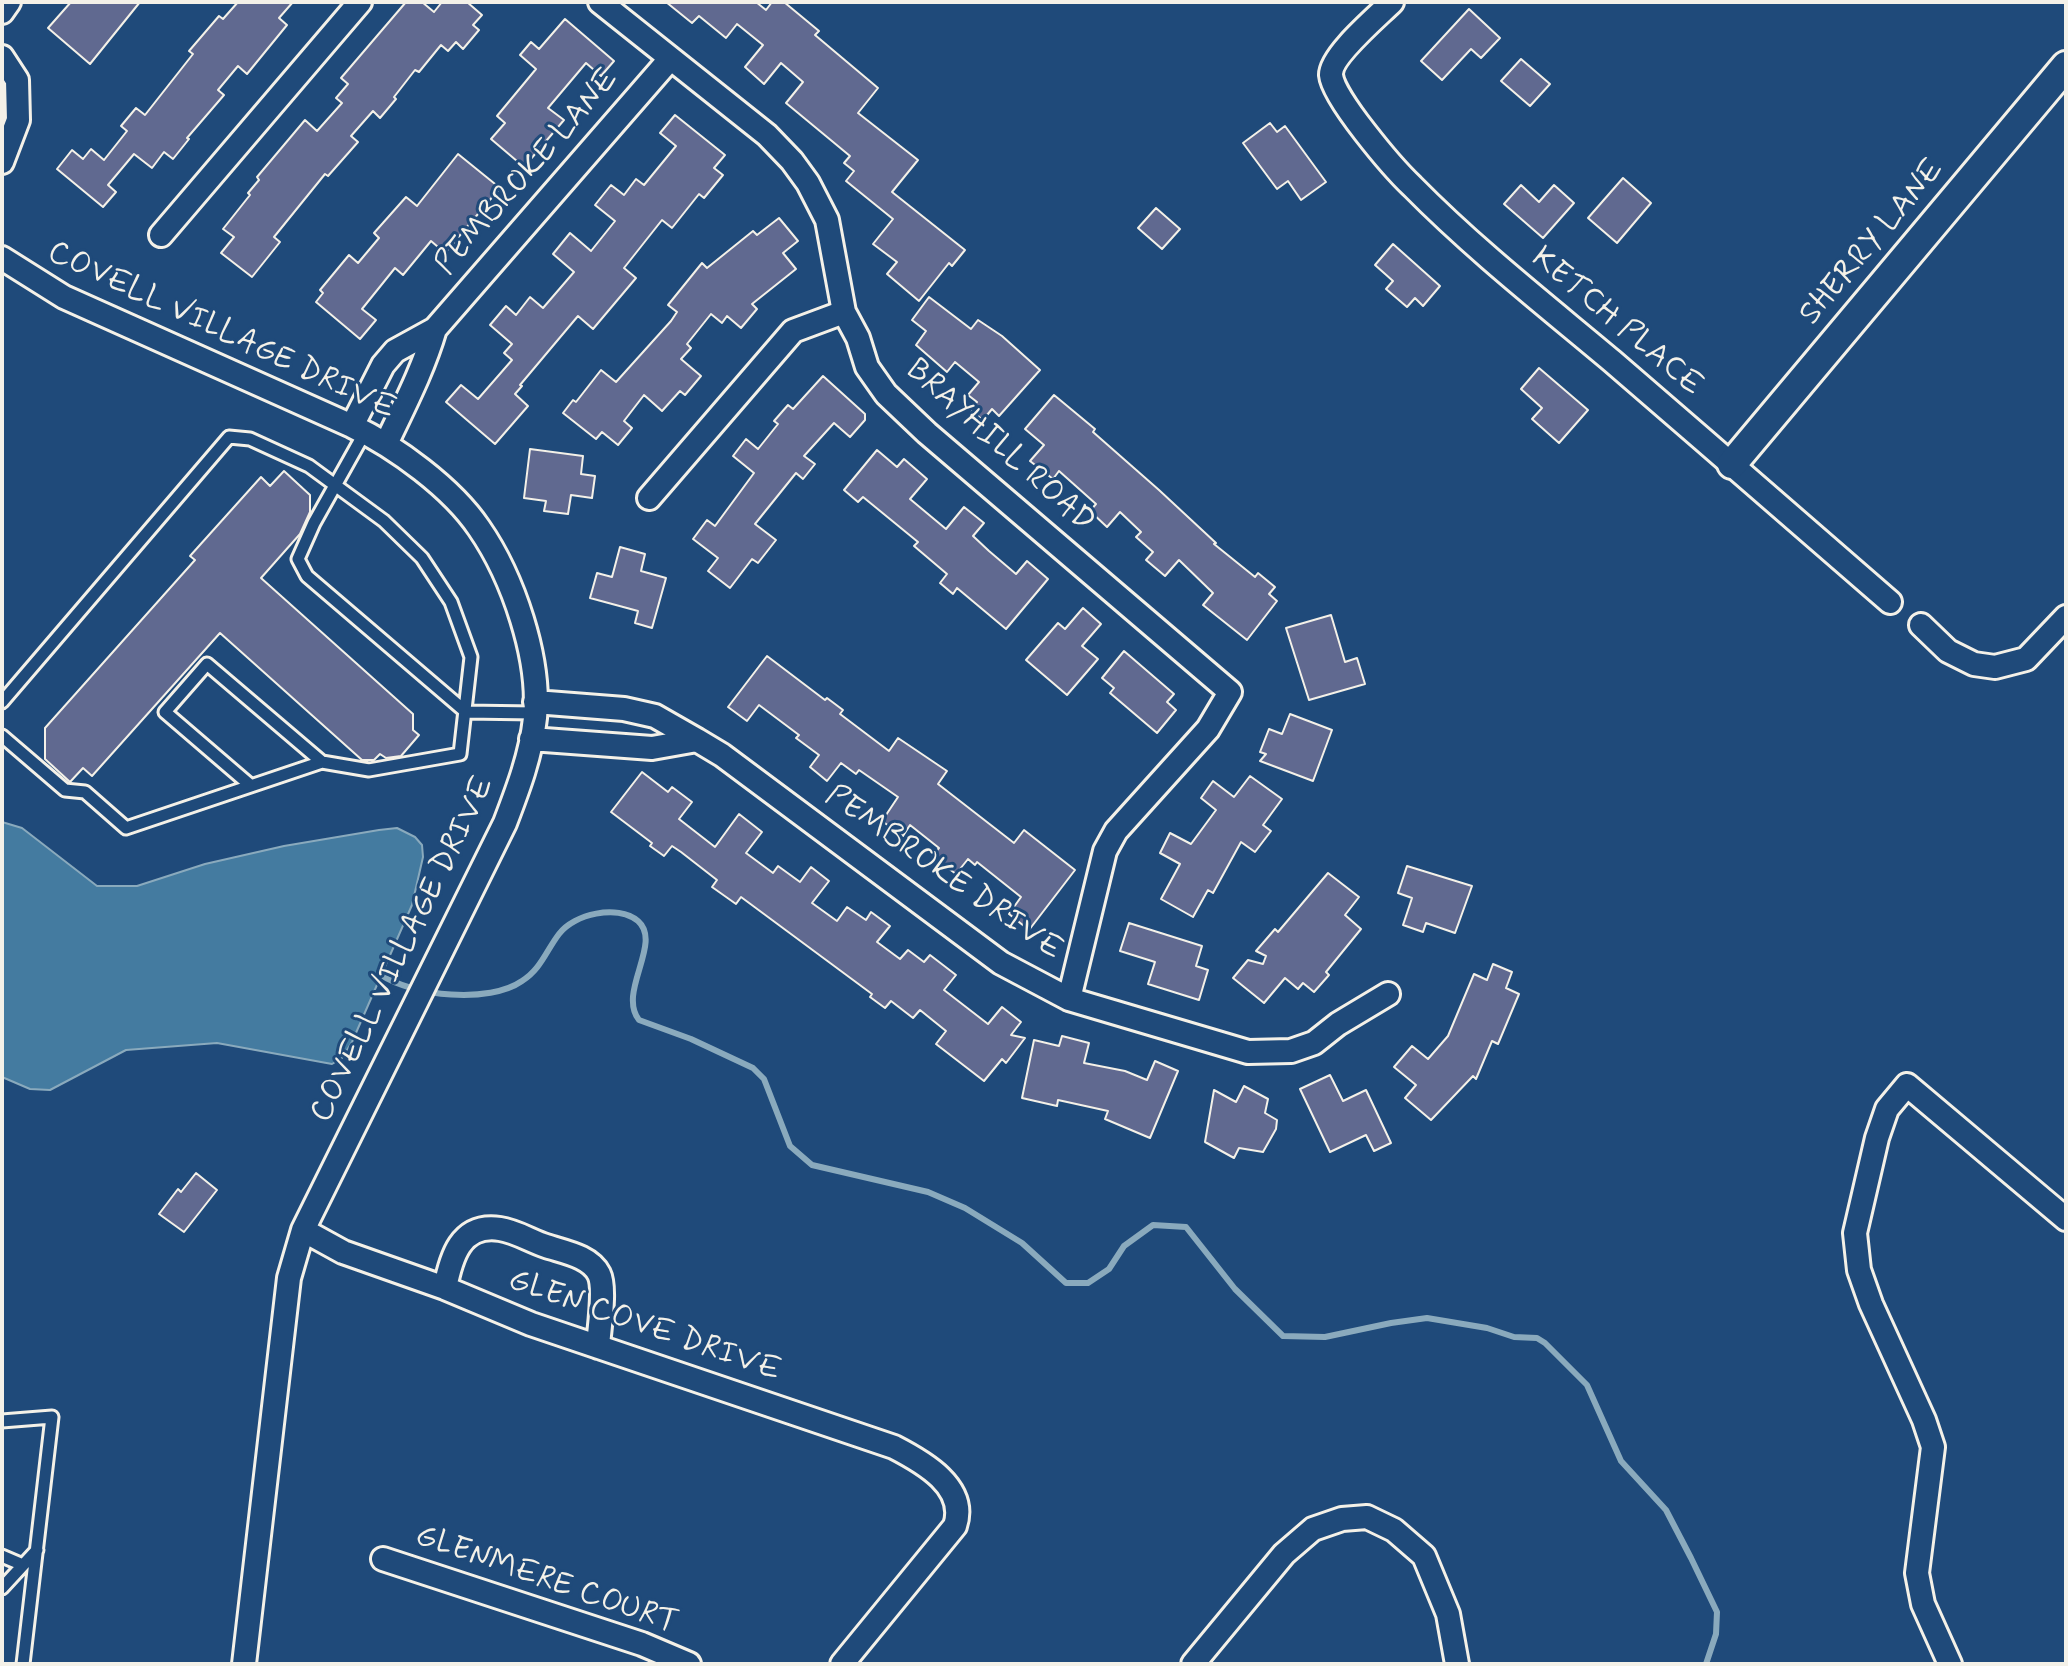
<!DOCTYPE html>
<html>
<head>
<meta charset="utf-8">
<style>
	body { margin:0 }
	#map { position:relative; width:2068px; height:1666px; overflow:hidden; background:#1f4a7a; font-family:Mynerve,sans-serif }
	canvas { display:block }
	.frame { position:absolute; inset:0; border:4px solid #f4f1e8; pointer-events:none }
</style>
</head>
<body>
<div id="map">
<canvas width="2068" height="1666"></canvas>
<div class="frame"></div>
</div>
<script>
const g = document.querySelector('canvas').getContext('2d');
g.lineJoin = 'round';
function paint(path, color) {
  g.fillStyle = color;
  g.fill(path, 'evenodd');
}
function stroke(path, color, width, dash) {
  g.strokeStyle = color;
  g.lineWidth = width;
  g.lineCap = dash ? 'butt' : 'round';
  g.setLineDash(dash || []);
  g.stroke(path);
}
function label(font, color, halo, rows, align = 'center') {
  g.font = font + ' Mynerve,sans-serif';
  g.lineWidth = 6;
  g.setLineDash([]);
  g.textBaseline = 'middle';
  g.strokeStyle = halo;
  g.fillStyle = color;
  for (const [text, x, y, turn = 0] of rows) {
    g.save();
    g.translate(x, y);
    g.rotate((+turn || 0) * Math.PI / 180);
    g.textAlign = isNaN(turn) ? turn : align;
    if (halo) g.strokeText(text, 0, 0);
    g.fillText(text, 0, 0);
    g.restore();
  }
}
const water = new Path2D(`
	M2 822 22 828 97 886H137L205 864 284 846 379 830 397 828 415 837 422 845 423 857 412 905 352 1042 342 1058 332 1064 217 1043 126 1050 50 1090 30 1089 2 1077Z`);
const stream = new Path2D(`
	M381 975C413 996 489 1004 522 981 541 969 546 951 559 934 574 914 617 904 638 921 663 943 617 992 639 1020L691 1039 753 1068 764 1079 790 1146 812 1165 928 1192 965 1208 1022 1243 1066 1283H1088L1109 1269 1124 1246 1153 1225 1186 1227 1235 1289 1283 1336 1325 1337 1391 1323 1427 1318 1487 1328 1514 1337 1537 1338 1545 1343 1587 1385 1621 1461 1666 1510 1691 1558 1717 1612 1716 1634 1706 1664`);
const building = new Path2D(`
	M71 2H140L90 64 48 28Z
	M238 2H293L279 18 287 25 247 74 238 66 218 90 224 95 187 138 189 139 173 159 164 152 152 168 134 154 108 185 116 192 103 207 57 169 72 150 83 159 91 149 104 160 127 131 121 126 136 108 145 115 193 54 189 51 219 16 223 19Z
	M406 2H422L434 12 442 2H467L482 15 473 25 479 30 463 49 456 42 448 51 441 45 419 72 415 70 394 97 396 99 380 118 373 111 351 136 358 142 328 176 325 174 274 237 280 242 252 277 221 253 234 237 223 229 250 195 248 193 259 180 257 177 305 120 317 131 342 103 336 98 348 84 341 78Z
	M666 2H756L766 10 772 2H784L819 31 815 35 878 88 858 113 918 160 892 192 965 250 952 266 949 263 919 301 887 274 897 262 873 244 893 219 846 181 854 171 844 163 850 156 786 103 803 82 781 63 764 84 745 67 763 45 737 24 726 38 699 16 692 23Z
	M1469 9 1500 38 1481 58 1471 49 1442 80 1421 61Z
	M565 19 614 61 601 76 586 63 548 108 564 120 524 167 491 139 505 123 497 116 536 69 520 55 531 42 539 49Z
	M1521 59 1550 84 1530 106 1501 81Z
	M675 115 725 155 714 168 723 175 704 198 699 194 672 228 662 220 624 268 636 278 593 329 578 316 520 385 522 386 515 394 528 406 495 444 446 402 461 385 478 399 512 360 504 353 512 344 490 325 506 306 516 315 530 297 543 308 574 272 553 254 570 233 591 251 615 221 595 205 611 185 624 195 636 179 644 185 676 146 660 133Z
	M1270 123 1277 132 1285 126 1326 182 1301 200 1288 181 1277 189 1243 143Z
	M458 154 500 188 445 253 431 241 403 275 395 268 362 309 376 320 360 339 316 302 323 293 320 290 349 255 358 263 379 238 374 233 406 197 417 206Z
	M1623 178 1651 203 1617 243 1588 218Z
	M1521 185 1539 202 1554 185 1574 203 1543 238 1504 204Z
	M1156 208 1180 229 1162 249 1138 228Z
	M779 218 798 241 783 253 796 269 752 304 757 309 741 328 727 316 722 323 711 314 687 344 691 348 681 359 701 376 685 395 680 391 662 411 644 395 624 421 632 428 618 445 602 432 596 439 563 413 573 400 576 402 601 370 616 382 671 321 677 312 668 305 702 263 707 268 753 231 757 235Z
	M1393 244 1440 286 1423 306 1415 298 1407 307 1386 289 1393 281 1375 265Z
	M929 297 971 329 978 320 1002 336 1040 370 999 416 992 409 983 420 970 410 977 402 968 395 979 382 955 362 947 372 916 345 926 331 912 320Z
	M1539 368 1588 410 1559 443 1532 419 1542 408 1521 389Z
	M823 376 865 414V420L850 437 834 423 804 456 815 464 803 479 796 473 755 524 776 540 758 563 752 559 730 588 708 571 718 558 693 539 707 520 715 526 754 473 733 456 746 439 758 449 778 424 774 421 788 405 793 409Z
	M1054 395 1095 429 1093 432 1159 490 1216 543 1214 544 1255 577 1258 573 1275 587 1269 594 1277 601 1247 640 1203 605 1213 593 1179 560 1165 576 1146 560 1153 552 1136 537 1141 532 1120 512 1107 527 1090 511 1096 504 1059 471 1053 479 1030 461 1044 445 1025 429Z
	M530 449 583 456 581 474 595 476 592 498 571 495 568 514 544 511 546 501 524 498Z
	M877 450 897 467 904 459 927 479 910 499 946 529 964 507 984 523 973 536 989 551 1016 574 1027 561 1048 579 1006 629 957 588 953 594 940 583 947 574 914 546 918 542 863 497 858 502 844 490Z
	M284 471 310 495V512L300 534 261 578 413 714V730L419 735 401 756 386 758 380 754 374 760H362L220 633 92 776 83 768 70 782 45 759V728L195 560 190 556 261 477 270 486Z
	M620 547 645 554 641 571 666 578 652 628 635 623 638 611 590 598 597 573 612 577Z
	M1083 608 1101 624 1082 646 1098 659 1067 695 1026 660 1058 623 1065 629Z
	M1331 615 1345 662 1357 658 1365 684 1309 700 1286 628Z
	M1124 651 1174 694 1167 702 1176 710 1157 733 1110 693 1114 688 1102 678Z
	M767 656 825 700 827 698 843 710 840 714 889 751 898 738 947 771 938 784 1014 843 1024 830 1075 870 1029 930 1009 914 1021 897 977 862 975 865 968 859 956 874 932 856 939 848 910 825 903 836 882 821 898 797 859 770 856 774 841 763 827 781 810 767 819 755 796 738 799 735 759 705 747 721 728 707Z
	M1290 714 1332 730 1313 781 1260 761 1266 754 1260 752 1269 729 1282 734Z
	M642 772 668 792 672 787 692 802 679 819 715 847 739 814 762 832 746 853 773 873 778 866 800 882 811 867 829 881 812 903 837 921 847 907 866 920 871 912 890 926 877 942 900 959 908 950 924 962 930 955 956 975 944 990 988 1024 1002 1007 1021 1022 1011 1035 1025 1038 1006 1063 1002 1059 984 1081 936 1044 946 1031 920 1010 913 1018 891 1001 885 1008 870 997 872 994 741 897 736 904 712 887 717 880 681 852 672 846 664 856 650 846 652 843 611 812Z
	M1250 776 1282 799 1263 825 1271 831 1255 852 1241 842 1213 893 1208 890 1193 917 1161 899 1180 864 1160 853 1170 833 1191 844 1216 810 1201 798 1213 781 1234 797Z
	M1407 866 1472 886 1455 933 1426 923 1423 932 1403 925 1412 898 1398 893Z
	M1328 873 1359 897 1345 915 1361 929 1326 972 1329 975 1314 992 1303 983 1298 989 1285 978 1264 1003 1233 978 1248 960 1263 964 1266 956 1256 951 1275 929 1278 932Z
	M1129 923 1202 946 1196 966 1208 970 1199 1000 1148 984 1155 962 1120 951Z
	M1493 964 1512 972 1506 988 1519 994 1498 1044 1492 1041 1476 1079 1473 1076 1431 1120 1405 1098 1416 1085 1394 1067 1412 1046 1428 1059 1448 1036 1474 974 1487 980Z
	M1062 1036 1089 1043 1084 1063 1125 1071 1147 1080 1155 1061 1178 1071 1150 1138 1105 1119 1108 1111 1058 1100 1057 1106 1022 1098 1034 1040 1059 1046Z
	M1330 1075 1343 1101 1366 1090 1391 1143 1374 1151 1366 1135 1330 1152 1300 1089Z
	M1244 1086 1268 1099 1265 1113 1277 1120 1276 1129 1263 1152 1239 1148 1234 1158 1205 1142 1214 1090 1236 1102Z
	M196 1173 217 1190 184 1232 159 1214 178 1189 181 1192Z`);
const service = new Path2D(`
	M365 432 314 523 298 559 307 576 466 712 535 713
	M2 702 229 437 250 439 309 466 384 521 422 558 451 602 471 657 460 754 369 770 322 762 126 828 85 792 65 790 2 736
	M250 785 165 712 207 664 322 762
	M2 1421 52 1417 23 1664
	M2 1556 23 1565
	M2 1588 37 1550`);
const minor = new Path2D(`
	M600 2 767 135 792 161 808 183 827 220 844 312 858 338 867 367 886 394 927 433 1230 692 1208 729 1116 831 1105 851 1069 999
	M1392 2C1378 16 1330 56 1331 75 1333 98 1393 168 1412 186 1474 249 1544 304 1612 361 1705 441 1798 522 1890 602
	M2 12 9 2
	M2 57 17 80 18 120 2 162
	M161 235 360 2
	M2 258 64 297 352 426C396 447 452 488 479 528 513 577 541 659 535 718 531 755 518 789 505 823L303 1230 289 1278 244 1664
	M435 329 670 59
	M352 426 383 365 395 351 435 329C423 370 404 406 386 444
	M649 498 793 331 844 312
	M1921 625 1948 651 1974 664 1995 667 2026 659 2066 617
	M531 739 652 748 697 740 655 716 624 709 535 702
	M697 740 722 755 1001 963 1069 999 1248 1052 1291 1051 1314 1043 1338 1024 1388 994
	M303 1230 343 1252 445 1288 531 1324 894 1447C923 1462 968 1487 955 1526L842 1664
	M445 1288C451 1258 460 1223 500 1229 515 1231 531 1241 546 1246 564 1252 590 1256 599 1274 606 1288 599 1329 598 1347
	M383 1559 642 1644 689 1664
	M1193 1664 1284 1554 1313 1529 1342 1519 1367 1517 1394 1530 1424 1556 1448 1614 1457 1664
	M1950 1664 1923 1604 1917 1573 1933 1447 1924 1420 1871 1304 1859 1270 1855 1233 1877 1138 1887 1109 1907 1085 2066 1219`);
const tertiary = new Path2D(`
	M1732 464 2066 66`);
const streetNames = [
	["PEMBROKE LANE",528,173,-49],
	["SHERRY LANE",1873,243,-50],
	["KETCH PLACE",1616,323,40],
	["COVELL VILLAGE DRIVE",221,332,25],
	["BRAYHILL ROAD",999,447,42],
	["PEMBROKE DRIVE",943,874,35],
	["COVELL VILLAGE DRIVE",404,950,-64],
	["GLEN COVE DRIVE",644,1327,19],
	["GLENMERE COURT",546,1581,19]
];
paint(water, '#447ba0');
stroke(water, '#8aaabd', 2);
stroke(stream, '#8aaabd', 6);
paint(building, '#606990');
stroke(building, '#f4f1e8', 2);
stroke(service, '#f4f1e8', 17);
stroke(minor, '#f4f1e8', 28);
stroke(tertiary, '#f4f1e8', 34);
stroke(service, '#1f4a7a', 11);
stroke(minor, '#1f4a7a', 22);
stroke(tertiary, '#1f4a7a', 28);
label('32px', '#f4f1e8', '#1f4a7a', streetNames);
</script>
</body>
</html>
